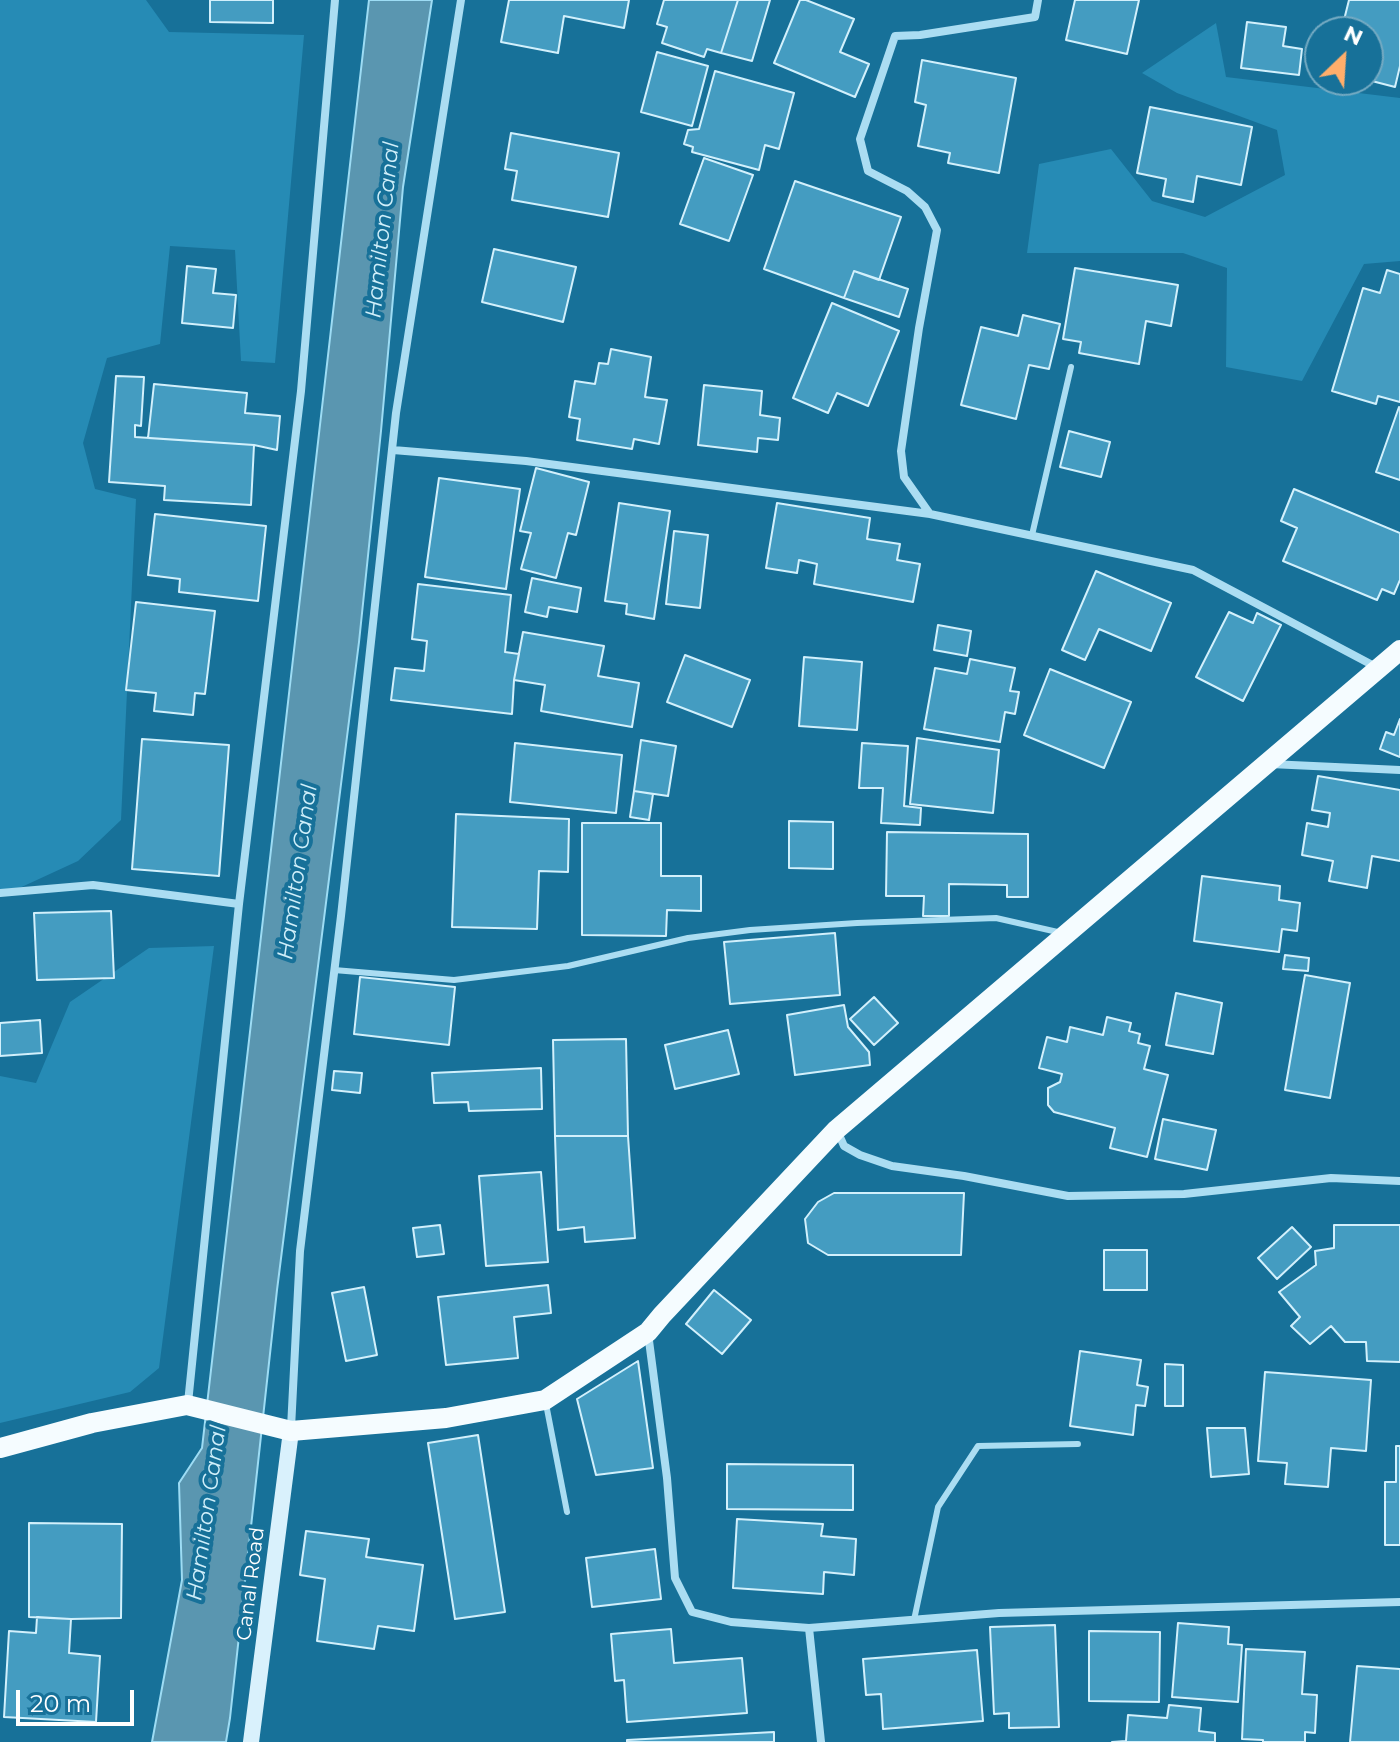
<!DOCTYPE html>
<html>
<head>
<meta charset="utf-8">
<style>
	body { margin:0 }
	#map { position:relative; width:1400px; height:1742px; overflow:hidden; background:#177199; font-family:Montserrat,sans-serif }
	canvas { display:block }
	.north { position:absolute; left:1304px; top:16px; width:80px; height:80px; box-sizing:border-box; background:#177199; border:2px solid #74aac2; border-radius:50%; rotate:25deg; font-size:22px; font-weight:700; line-height:32px; text-align:center; color:#fff }
	.north::after { content:''; display:block; margin:auto; width:28px; height:36px; background:#ffae6b; clip-path:polygon(50% 0,100% 100%,50% 72%,0 100%) }
	.scale { position:absolute; left:16px; top:1690px; width:118px; height:36px; box-sizing:border-box; border:4px solid #fff; border-top:0; padding-left:10px; font-size:24px; line-height:28px; white-space:nowrap; color:#fff; -webkit-text-stroke:6px #177199; paint-order:stroke }
</style>
</head>
<body>
<div id="map">
<canvas width="1400" height="1742"></canvas>
<div class="north">N</div>
<div class="scale">20 m</div>
</div>
<script>
const g = document.querySelector('canvas').getContext('2d');
g.lineJoin = 'round';
function paint(path, color) {
  g.fillStyle = color;
  g.fill(path, 'evenodd');
}
function stroke(path, color, width, dash) {
  g.strokeStyle = color;
  g.lineWidth = width;
  g.lineCap = dash ? 'butt' : 'round';
  g.setLineDash(dash || []);
  g.stroke(path);
}
function label(font, color, halo, rows, align = 'center') {
  g.font = font + ' Montserrat,sans-serif';
  g.lineWidth = 8;
  g.setLineDash([]);
  g.textBaseline = 'middle';
  g.strokeStyle = halo;
  g.fillStyle = color;
  for (const [text, x, y, turn = 0] of rows) {
    g.save();
    g.translate(x, y);
    g.rotate((+turn || 0) * Math.PI / 180);
    g.textAlign = isNaN(turn) ? turn : align;
    if (halo) g.strokeText(text, 0, 0);
    g.fillText(text, 0, 0);
    g.restore();
  }
}
const green = new Path2D(`
	M0 0H146L169 32 304 35 275 363 241 361 235 250 170 246 160 344 107 358 83 443 95 489 136 499 121 820 78 861 0 897Z
	M1216 23 1226 77 1400 98V261L1364 264 1302 381 1226 367 1227 268 1183 253H1027L1039 164 1111 149 1152 201 1205 217 1285 175 1277 130 1177 93 1142 73Z
	M214 946 159 1368 130 1392 0 1423V1076L36 1083 70 1002 149 948Z`);
const water = new Path2D(`
	M369 0H432L403 187 381 431 359 642 277 1290 230 1718 226 1742H152L182 1580 179 1483 202 1448Z`);
const building = new Path2D(`
	M210 0H273V23L210 22Z
	M509 0H629L624 28 564 16 558 53 501 42Z
	M664 0H738L721 53 707 49 704 57 662 43 667 27 657 24Z
	M738 0H770L752 61 721 53Z
	M800 0H806L854 19 840 52 869 64 855 97 774 63Z
	M1075 0H1139L1127 54 1066 40Z
	M1349 0H1400V66L1395 87 1368 80V32H1341Z
	M1247 22 1286 27 1283 46 1302 49 1299 75 1241 68Z
	M657 52 708 66 692 126 641 112Z
	M922 60 1016 78 999 173 948 163 950 153 918 146 926 105 915 102Z
	M715 71 794 93 779 149 765 145 759 170 692 152 693 147 684 144 688 130 699 129Z
	M1150 107 1252 127 1241 185 1197 176 1193 202 1163 196 1166 179 1137 173Z
	M511 133 619 153 608 217 512 200 517 171 505 169Z
	M704 158 753 175 729 241 680 224Z
	M795 181 901 217 879 280 854 271 844 298 764 269Z
	M494 249 576 267 563 322 482 302Z
	M187 266 216 269 213 293 236 295 233 328 182 323Z
	M1075 268 1178 285 1171 326 1146 321 1139 364 1079 353 1081 342 1063 339Z
	M1387 270 1400 274V402L1378 396 1376 404 1332 391 1363 288 1380 293Z
	M854 271 908 289 899 317 844 298Z
	M832 303 899 331 868 406 837 393 828 413 793 398Z
	M1023 315 1060 324 1049 369 1029 365 1016 419 961 405 981 327 1018 336Z
	M611 349 651 357 645 397 667 400 659 444 634 439 632 449 577 440 580 419 569 417 575 381 595 384 599 363 608 364Z
	M116 376 144 377 141 426 135 425V437L254 445 251 505 164 500 165 486 109 482Z
	M154 384 247 393 245 413 280 416 277 450 254 445 148 438Z
	M704 385 762 391 760 415 780 418 778 440 758 438 757 452 698 445Z
	M1399 407 1400 408V480L1376 472Z
	M1069 431 1110 442 1101 477 1060 467Z
	M536 468 589 482 576 535 568 533 556 578 521 569 531 533 520 531Z
	M439 478 520 489 506 589 425 577Z
	M1294 489 1400 533V580L1394 594 1382 589 1377 600 1283 561 1297 528 1281 521Z
	M619 503 670 511 654 619 626 614 627 604 605 601Z
	M777 503 870 518 867 539 900 544 897 560 920 564 913 602 814 584 817 564 799 560 797 573 766 568Z
	M155 514 266 526 258 601 179 592 180 579 148 575Z
	M674 531 708 535 700 608 666 604Z
	M1096 571 1171 603 1151 651 1099 629 1085 660 1062 650Z
	M532 578 581 588 577 612 549 607 547 617 525 612Z
	M418 584 511 595 505 652 519 654 514 680 512 714 391 700 395 668 424 671 427 641 412 639Z
	M136 602 215 611 205 694 195 693 193 715 154 711 156 693 126 690Z
	M1229 612 1253 623 1257 613 1281 625 1243 701 1196 677Z
	M938 625 971 631 967 656 934 650Z
	M523 632 604 646 598 676 639 683 632 727 541 711 545 685 514 680Z
	M685 655 750 680 732 727 667 702Z
	M804 657 862 662 857 730 799 726Z
	M970 659 1015 668 1010 691 1019 692 1015 714 1005 712 1000 742 924 729 935 668 967 674Z
	M1050 669 1131 702 1104 768 1024 735Z
	M1400 719V757L1380 749 1386 732 1394 735Z
	M917 738 999 750 993 813 910 804Z
	M142 739 229 745 219 876 132 869Z
	M641 740 676 746 668 796 634 791Z
	M515 743 622 755 616 813 510 802Z
	M862 743 908 746 904 806 921 808 920 825 881 823 883 788H859Z
	M1318 776 1400 790V861L1372 856 1367 888 1329 881 1333 861 1302 855 1307 823 1328 827 1330 813 1312 810Z
	M634 791 653 794 649 820 630 817Z
	M456 814 569 819 568 872 539 871 537 929 452 927Z
	M789 821 833 822V869L789 868Z
	M582 823H661V876H701V911L667 910 666 936 582 935Z
	M887 832 1028 834V897H1007V885L949 884V916H923L924 896H886Z
	M1202 876 1280 886 1279 900 1300 903 1297 931 1282 929 1279 952 1194 941Z
	M111 911 114 978 37 980 34 913Z
	M835 933 840 995 730 1004 724 942Z
	M1285 955 1309 958 1308 971 1283 969Z
	M1305 975 1350 983 1330 1098 1285 1090Z
	M360 977 455 987 449 1045 354 1034Z
	M1176 993 1222 1003 1213 1054 1166 1045Z
	M874 997 898 1023 874 1045 850 1019Z
	M844 1005 848 1027 869 1052 870 1065 795 1075 787 1015Z
	M1107 1017 1131 1023 1129 1031 1140 1034 1138 1043 1150 1046 1144 1069 1168 1075 1147 1157 1110 1148 1115 1128 1054 1112 1048 1105V1088L1060 1082 1062 1074 1039 1068 1047 1037 1067 1042 1070 1027 1103 1035Z
	M40 1020 42 1053 0 1056V1023Z
	M728 1030 739 1074 675 1089 665 1045Z
	M626 1039 628 1136H555L553 1040Z
	M541 1068 542 1109 469 1111 468 1102 434 1103 432 1073Z
	M334 1071 362 1073 360 1093 332 1090Z
	M1163 1119 1216 1130 1207 1170 1155 1159Z
	M555 1136H628L635 1238 585 1242 584 1227 558 1230Z
	M541 1172 548 1262 486 1266 479 1176Z
	M834 1193H964L961 1255H828L808 1243 805 1219 818 1202Z
	M440 1225 444 1254 417 1257 413 1228Z
	M1334 1225H1400V1362L1367 1361 1366 1342H1345L1331 1326 1310 1344 1291 1326 1300 1317 1279 1292 1316 1265 1315 1251 1334 1248Z
	M1292 1227 1311 1247 1277 1279 1258 1258Z
	M1104 1250H1147V1290H1104Z
	M548 1285 551 1313 514 1317 518 1358 446 1365 438 1297Z
	M364 1287 377 1355 346 1361 332 1293Z
	M714 1290 751 1320 722 1354 686 1324Z
	M1080 1351 1141 1360 1137 1385 1148 1387 1145 1406 1136 1405 1133 1435 1070 1426Z
	M638 1361 653 1468 596 1475 577 1399Z
	M1165 1364 1183 1365V1406H1165Z
	M1265 1372 1371 1380 1366 1451 1331 1448 1328 1487 1285 1484 1287 1463 1258 1461Z
	M1207 1428H1245L1249 1474 1211 1477Z
	M478 1435 505 1612 455 1619 428 1443Z
	M1396 1446H1400V1545H1385V1482H1396Z
	M727 1464 853 1465V1510L727 1509Z
	M737 1519 823 1524 821 1536 856 1539 854 1575 824 1572 823 1594 733 1588Z
	M29 1523 122 1524 121 1618 71 1619 29 1617Z
	M306 1531 369 1539 366 1557 423 1565 414 1631 378 1626 374 1649 317 1641 325 1579 300 1575Z
	M655 1549 661 1599 592 1607 586 1558Z
	M37 1617 71 1619 69 1653 100 1656 96 1722 4 1717 9 1631 36 1633Z
	M1178 1623 1229 1627 1228 1644 1242 1645 1238 1702 1172 1697Z
	M1055 1625 1059 1727 1009 1728V1713L994 1714 990 1627Z
	M671 1629 674 1663 742 1658 747 1713 627 1722 624 1680 615 1681 611 1634Z
	M1089 1631 1160 1632 1159 1702 1089 1701Z
	M1246 1649 1305 1652 1302 1694 1317 1695 1315 1733 1305 1732V1742H1263V1740L1242 1739Z
	M977 1650 983 1721 883 1729 881 1694 866 1695 863 1659Z
	M1357 1666 1400 1669V1742H1350Z
	M1169 1705 1201 1708 1199 1731 1215 1733V1742H1112L1126 1741 1128 1715 1167 1718Z
	M774 1732V1742H627V1740Z`);
const service = new Path2D(`
	M1032 535 1071 367
	M334 970 454 980 568 966 688 938 750 930 857 923 996 918 1062 933
	M546 1404 567 1512
	M914 1620 938 1507 978 1446 1078 1444`);
const minor = new Path2D(`
	M1038 0 1035 17 920 35 895 36 860 139 868 171 907 191 925 207 937 230 919 328 901 451 904 477 930 514 1193 570 1378 668
	M393 450 526 461 930 514
	M1270 764 1400 770
	M0 893 93 885 239 904
	M837 1130 844 1146 860 1155 892 1166 964 1176 1068 1196 1184 1194 1331 1178 1400 1181
	M648 1333 667 1478 675 1578 692 1612 731 1622 809 1628 999 1613 1400 1602
	M188 1403 239 904 301 391 335 0
	M291 1428 300 1251 341 916 396 413 461 0
	M809 1628 821 1742`);
const secondary = new Path2D(`
	M251 1742 291 1431`);
const primary = new Path2D(`
	M0 1448 92 1423 187 1405 291 1431 446 1418 545 1400 648 1332 662 1315 836 1130 1400 650`);
const streetNames = [
	["Canal Road",251,1584,-83]
];
const waterNames = [
	["Hamilton Canal",383,230,-84],
	["Hamilton Canal",298,872,-82],
	["Hamilton Canal",207,1513,-82]
];
paint(green, '#268bb5');
paint(water, '#5a96b0');
stroke(water, '#9ddcf4', 2);
paint(building, '#449cc1');
stroke(building, '#d2f0fc', 2);
stroke(service, '#abddf2', 6);
stroke(minor, '#abddf2', 8);
stroke(secondary, '#d9f1fc', 16);
stroke(primary, '#f5fcff', 20);
label('20px', '#fff', '#177199', streetNames);
label('italic 22px', '#d0effa', '#177199', waterNames);
</script>
</body>
</html>
